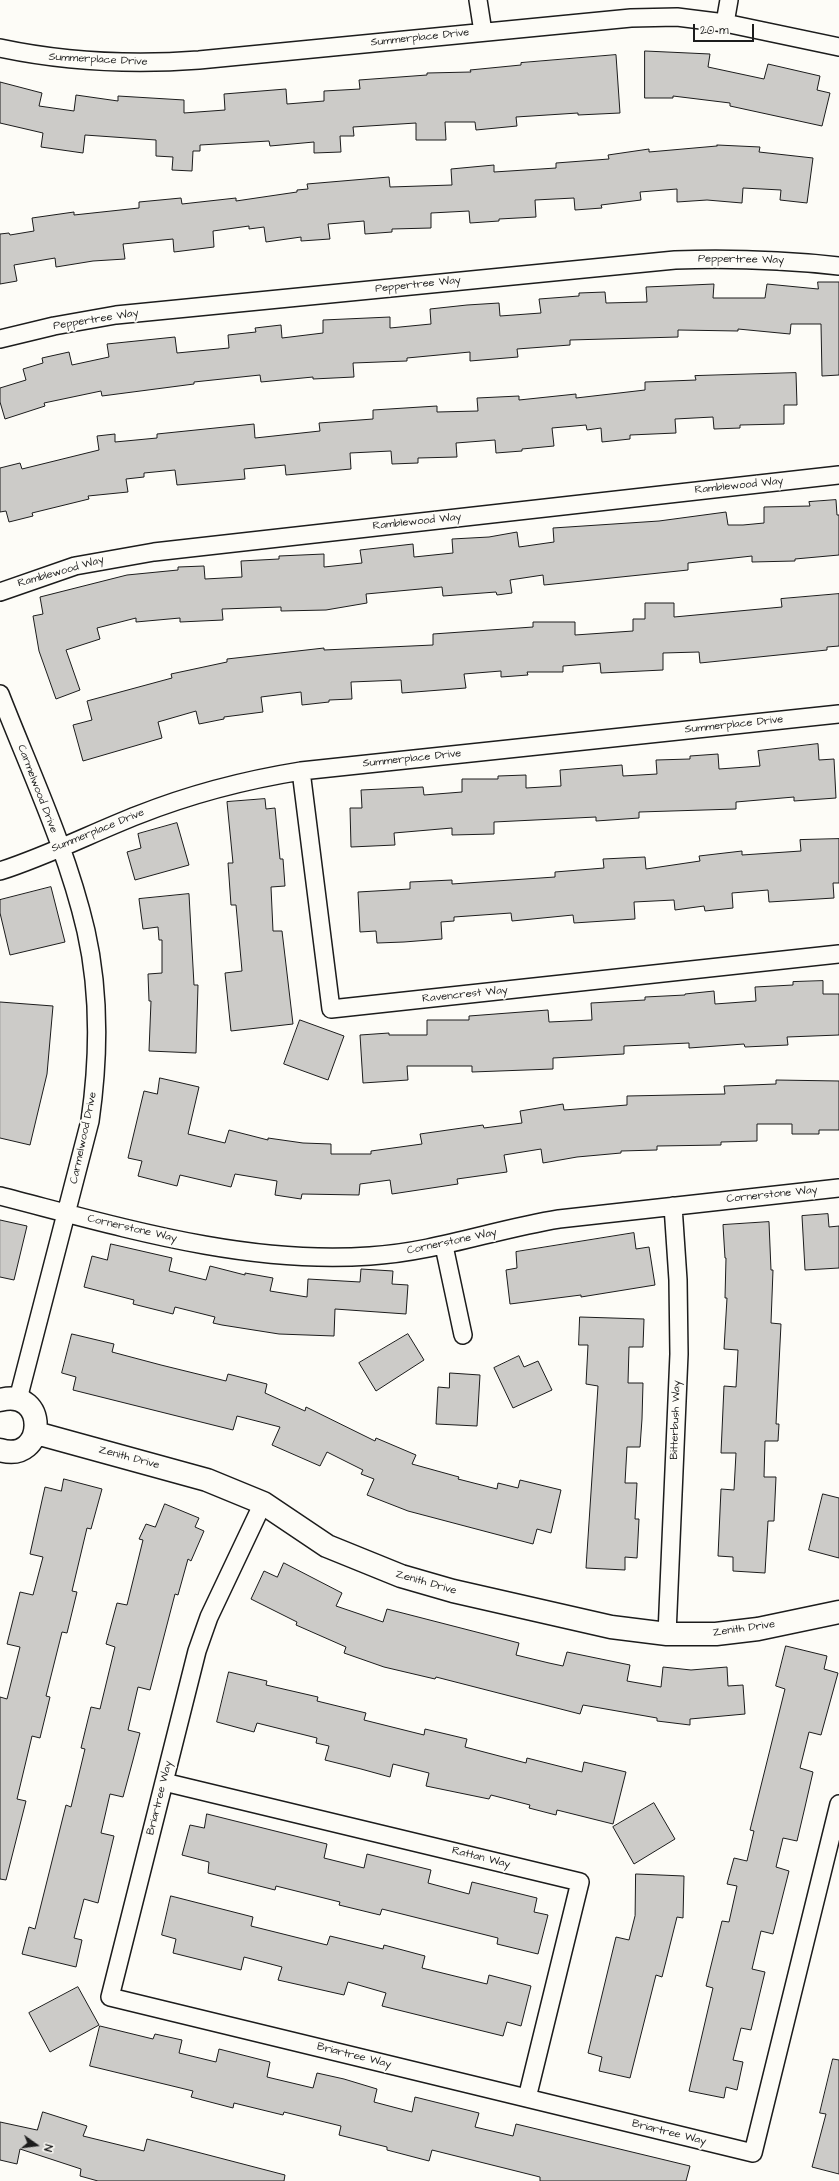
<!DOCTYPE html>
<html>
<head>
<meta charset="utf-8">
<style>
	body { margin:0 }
	#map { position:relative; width:839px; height:2181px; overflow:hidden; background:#fdfcf7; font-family:"Architects Daughter",sans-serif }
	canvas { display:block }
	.north { position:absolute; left:16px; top:2125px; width:40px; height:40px; -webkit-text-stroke:3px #fdfcf7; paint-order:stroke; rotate:104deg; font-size:11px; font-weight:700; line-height:16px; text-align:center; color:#1c1c1c }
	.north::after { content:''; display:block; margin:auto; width:14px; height:18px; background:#1c1c1c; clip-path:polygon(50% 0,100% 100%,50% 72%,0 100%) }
	.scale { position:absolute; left:693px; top:24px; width:61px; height:18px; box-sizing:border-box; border:2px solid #1c1c1c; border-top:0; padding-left:5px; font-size:12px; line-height:14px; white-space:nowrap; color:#1c1c1c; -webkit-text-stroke:3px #fdfcf7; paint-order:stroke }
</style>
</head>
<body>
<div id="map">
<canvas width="839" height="2181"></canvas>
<div class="north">N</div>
<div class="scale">20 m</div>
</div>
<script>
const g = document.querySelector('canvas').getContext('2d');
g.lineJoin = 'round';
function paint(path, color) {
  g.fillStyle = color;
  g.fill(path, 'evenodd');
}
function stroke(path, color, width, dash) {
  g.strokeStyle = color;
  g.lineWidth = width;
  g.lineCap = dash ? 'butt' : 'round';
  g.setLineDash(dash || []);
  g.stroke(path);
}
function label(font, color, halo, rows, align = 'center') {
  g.font = font + ' "Architects Daughter",sans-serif';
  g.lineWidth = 4;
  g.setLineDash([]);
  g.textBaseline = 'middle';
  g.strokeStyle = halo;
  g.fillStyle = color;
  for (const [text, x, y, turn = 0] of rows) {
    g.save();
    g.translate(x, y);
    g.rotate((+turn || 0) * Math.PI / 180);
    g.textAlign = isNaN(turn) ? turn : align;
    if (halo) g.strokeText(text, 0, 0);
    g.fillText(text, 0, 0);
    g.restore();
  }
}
const building = new Path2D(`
	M645 51 710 54 708 67 764 79 768 64 820 76 817 90 830 93 822 126 730 106V103L673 96V98H645Z
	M616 55 620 113 578 115V113L516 117 517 126 476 130 475 122H445L446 140H416V123L353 127 354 136H340L341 152 314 153V142L270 146 269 141 200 145V151H193L192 171 172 170 173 157 156 156V140L85 135 83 153 41 147 43 133 0 123V82L42 93 39 106 74 111 76 95 118 101V96L184 100V113L225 110 224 94 286 89 287 104 324 101V91L360 89 359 80 427 75V73L471 72 470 70 521 65V63Z
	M717 145 760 147 759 152 813 158 807 203 780 200 781 190 743 188 742 203 707 200 677 202V189L640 192 641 200 601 205 602 208 575 210 574 198 535 200 536 217 499 219V221L470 223 469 211 431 213V228L392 229V232L365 234 364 221 328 224 330 239 301 241V237L266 242 264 227 249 229V226L213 231 214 247 174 252 173 239 123 244 125 259 93 261 56 267 55 258 14 265 17 281 0 284V234L9 233 10 235 34 231 32 218 74 212V215L139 208V202L181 198 182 204 236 198V201L297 192V190L308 189 307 184 389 177 390 187 452 185 451 169 494 165V172L556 168V163L609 159 608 155 649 149V152L717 146Z
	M818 282H839V375L822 376 821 324H791L790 334 738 329V331L678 330V337L570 340V345L517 349 518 357 470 361V352L407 358V361L353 363 354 377 313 379V377L261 382 260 375 194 382V384L102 396 101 391 44 403 45 406 5 419 0 402V388L26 380 23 369 43 363 42 358 69 352 72 365 109 357 107 344 175 337 177 353 229 348 228 335 256 332 255 328 281 325 282 338 323 333V320L390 317V328L431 324 430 309 467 305 499 303 500 316 541 313 539 299 579 296V293L605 292 606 303 647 302 646 287 714 284 713 298H765L767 284 818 289Z
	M796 373 797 405H784V424L740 425V428L714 429 713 417 675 419 676 433 630 435V439L602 442 601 428 587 430 586 425 552 428 554 446 522 449V451L496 453 495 440 456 443 457 457 418 458V463L392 464 391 451 350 453 351 469 286 475 285 465 244 469 245 479 177 485 175 470 144 473V477L126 479 128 492 88 496 89 499 32 513 33 516 9 522 6 511 0 512V468L20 463 22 469 99 450 97 436 115 434V442L157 438V434L254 424 255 438 320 431 319 423 373 419V410L437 406V412L478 411 477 398 519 396V400L576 394V398L645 390V382L696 380 695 376Z
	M836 500 837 515H839V555L795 559V561L752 562V556L688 563V570L544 585 543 575 510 580 512 593 497 595 496 592 443 596 442 587 366 594 367 603 326 610 281 611V607L222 609 223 620 180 622V618L136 622V618L97 628 100 639 66 650 80 690 56 699 39 651 33 616 43 614 40 597 127 575 178 570V567L204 566 205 579 242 577 241 561 279 559V556L324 554V567L362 563 360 550 413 544 414 557 453 553 452 539 489 537 517 532 519 547 554 542 553 528 659 521 726 512 728 525H743L764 523V507L810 506 809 502Z
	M839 594V646L827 647V650L700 663 699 652 663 653V670L601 673 600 663 563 666V672H527L528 675 501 677V671L464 674 466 688 402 693 401 680 351 682 352 699 329 700V702L302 705 301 692 261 697 263 712 224 717V719L199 724 196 711 158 722 162 738 83 761 73 725 92 720 87 701 172 678 171 674 227 662V659L324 648V650L433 645V634L533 627V622H575V635L633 631V619H645V603H674V617L782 607 781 599Z
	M818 744 819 760 834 759 836 798 794 801V797L736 802V809L639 812V818L596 821V817L494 822V834L452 835V828L394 833 395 845 351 847 350 808H362L361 790 423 787 424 795 462 792V779H498V776L526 775V788L561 786 560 770 622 765 623 776 657 774 656 760 690 759V756L718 754 719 769 760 766 758 751Z
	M265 799 266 809 275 808 280 859H283L285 886 271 887 273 931H282L293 1024 231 1031 225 973 242 971 236 905H231L228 863H233L227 802Z
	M177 823 189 865 135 880 127 852 141 848 138 834Z
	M839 839V883H833L834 898 769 902 768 890 732 893 733 908 705 911 704 906 675 910 674 900 634 902 635 919 574 923 573 915 512 921 511 913 454 917V921L441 922 442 939 404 942 377 943 376 931 360 932 358 892 410 889V882L452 880V884L555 877V872L604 868 603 859 645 857 646 869 700 861 699 856 742 851V855L801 851 800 840Z
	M51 887 65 942 10 955 0 913V900Z
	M189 894 194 985H198L196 1053 149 1051 151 1001H149L148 974 162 973V940H159L158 927 143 929 139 899Z
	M823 981V994H839V1035L787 1037 788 1045 745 1047 744 1044 689 1048V1043L624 1046V1054L553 1058V1069L472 1072V1066H407L408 1080 363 1083 360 1035 389 1033V1035H427V1020H469V1016L548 1010 549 1022 592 1020 591 1003 645 1000V997L685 995V994L714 991 715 1004 756 1001 755 987 793 985V982Z
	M0 1002 53 1006 47 1074 30 1145 0 1138Z
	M300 1020 344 1036 328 1080 284 1064Z
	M160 1078 199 1087 188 1134 225 1143 229 1130 268 1140V1138L303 1143 331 1144V1154H371V1151L422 1144 420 1134 483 1125 484 1128 522 1123 520 1111 563 1104 564 1110 627 1105V1096L725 1094 724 1086 776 1084V1080L839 1081V1130H819V1134H792V1124H757V1141L721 1142V1145L657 1146V1150L621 1151V1153L577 1157 543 1163 541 1149 504 1155 507 1172 457 1179 458 1184 392 1194 390 1180 360 1184 359 1195 302 1194 301 1199 275 1195 277 1181 235 1174 231 1187 180 1175 177 1186 138 1176 142 1161 128 1158 144 1091 157 1094Z
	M828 1214 829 1227 839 1226V1268L805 1270 802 1216Z
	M0 1220 27 1226 14 1280 0 1277Z
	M769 1222 771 1270H773L771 1323 781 1324 776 1424H779L778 1441H765L764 1477H776L774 1521H768L765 1573 733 1571V1557L718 1556 721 1489 734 1490 736 1453H721L724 1386 736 1387 738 1350 724 1349 727 1298H725L726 1258H725L723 1225Z
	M634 1233 636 1249 649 1247 655 1285 581 1297V1295L510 1304 506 1270 517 1268 516 1252Z
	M111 1244 172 1258 169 1271 206 1280 210 1266 245 1275V1273L273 1278 270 1291 307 1297 308 1279 360 1282 361 1269 393 1271 392 1284 408 1285 406 1314 335 1309 334 1336 279 1334 222 1325 213 1323 215 1317 175 1307 173 1314 133 1304 134 1300 84 1287 92 1256 107 1260Z
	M580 1317 644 1319 643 1347H629L628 1383H643L642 1419 640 1447H627L625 1483H637L635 1519H639L637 1558 625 1557V1570L586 1568 598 1386 586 1384 588 1345H579Z
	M72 1334 114 1344 112 1352 161 1365 226 1381 228 1374 267 1384 265 1393 305 1411 306 1407 375 1441 376 1438 416 1455 412 1464 459 1477 458 1479 497 1489 498 1483 518 1488 520 1480 561 1490 551 1533 537 1529 533 1544 408 1511 367 1495 374 1479 361 1474 363 1470 327 1452 320 1466 272 1445 280 1427 237 1416 233 1430 73 1390 76 1377 62 1373Z
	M408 1334 424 1360 376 1391 359 1363Z
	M519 1356 524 1367 538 1361 552 1390 513 1408 494 1368Z
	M450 1373 480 1375 477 1426 436 1424 438 1387 449 1388Z
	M64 1479 102 1489 91 1529 87 1528 72 1591 77 1592 67 1633 62 1632 46 1696 50 1697 40 1738 32 1736 17 1799 26 1801 6 1880 0 1879V1697L7 1699 20 1647 7 1644 20 1592 33 1595 43 1557 30 1554 45 1487 61 1491Z
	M823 1494 839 1498V1558L809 1550Z
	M165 1504 199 1518 195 1527 204 1531 191 1561 188 1559 178 1595 175 1594 150 1690 138 1687 128 1730 140 1733 133 1760 123 1797 110 1794 101 1833 114 1836 98 1903 84 1899 74 1938 82 1940 76 1967 22 1954 29 1927 35 1929 66 1805 71 1807 85 1749 81 1748 91 1707 100 1709 115 1647 106 1644 117 1603 127 1605 143 1540 139 1539 146 1524 155 1527Z
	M284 1563 342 1593 336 1606 383 1622 387 1609 519 1643 516 1655 549 1663 563 1666 567 1652 630 1665 627 1681 661 1687 663 1667 691 1670 727 1667 728 1686 743 1685 745 1714 690 1719V1725L657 1721V1718L583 1705 580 1714 436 1677 435 1679 384 1667 344 1653 346 1647 296 1625 297 1622 251 1599 264 1571 277 1577Z
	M786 1646 827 1656 824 1669 838 1673 821 1735 809 1732 800 1768 813 1772 805 1807 797 1841 783 1838 776 1867 789 1871 773 1934 761 1931 752 1969 765 1972 751 2030 741 2028 733 2060 743 2062 737 2090 726 2087 724 2098 689 2091 713 1988 706 1986 722 1921 729 1922 737 1886 727 1884 734 1858 747 1861 754 1831 750 1830 785 1689 776 1686Z
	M229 1672 267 1681 266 1685 318 1697 317 1701 366 1713 364 1720 424 1735 425 1729 467 1739 465 1747 526 1763 527 1758 582 1772 584 1762 626 1772 613 1824 557 1810 556 1815 529 1808 530 1805 491 1795 489 1799 426 1786 429 1773 393 1764 390 1777 361 1769 325 1760 329 1746 316 1743 317 1738 257 1723 254 1732 217 1722Z
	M654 1803 675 1839 634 1864 613 1827Z
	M207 1814 327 1844 324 1858 364 1868 367 1854 431 1870 428 1883 469 1894 472 1882 537 1898 534 1912 548 1915 538 1954 497 1944 498 1938 382 1909 380 1915 339 1905 340 1902 276 1886 275 1890 208 1873 209 1862 182 1855 190 1825 204 1828Z
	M636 1874 684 1876 683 1918 677 1917 662 1977 656 1975 630 2078 599 2071 602 2057 588 2053 616 1937 629 1940 635 1916Z
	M171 1896 253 1917 251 1926 327 1945 330 1936 383 1949 384 1945 425 1956 422 1968 487 1984 489 1975 531 1986 521 2026 507 2022 503 2036 382 2006 386 1993 348 1982 344 1995 278 1980 282 1967 244 1957 241 1970 173 1953 176 1939 162 1935Z
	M78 1987 99 2025 50 2052 29 2013Z
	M100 2026 153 2039 155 2034 182 2040 179 2053 216 2062 219 2049 270 2062 267 2077 313 2088 317 2073 344 2079 377 2089 374 2102 412 2112 415 2097 479 2113 475 2127 513 2136 516 2124 690 2166 686 2181H540V2177L432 2150 429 2161 387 2150V2147L339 2135 341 2126 284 2112 283 2115 234 2103 233 2108 191 2097 193 2091 90 2066Z
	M833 2059 839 2060V2174L812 2167 826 2114 820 2113Z
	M43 2112 87 2126 83 2136 144 2151 147 2139 285 2175 284 2181H98L80 2176 81 2169 20 2149 17 2164 0 2160V2122L37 2130Z`);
const street = new Path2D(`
	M478 0 483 32
	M725 23 729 0
	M0 48C66 62 131 65 199 60L631 18 677 17 725 23 839 47
	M0 339 54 326 116 315 675 260C731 258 784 260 839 266
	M0 592 75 566 154 552 839 475
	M0 694C30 771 67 849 86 931 100 993 99 1058 90 1121L18 1399
	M301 771 331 1009 839 954
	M0 871C47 856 92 833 138 815 191 794 245 780 301 771L839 714
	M0 1196C121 1227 244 1265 370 1256 435 1252 496 1229 559 1219L839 1188
	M444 1246 463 1335
	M263 1503 209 1617 197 1651 110 1997 753 2153 839 1804
	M667 1634 679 1354 678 1280 673 1206
	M164 1782 580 1882 527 2098`);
const secondary = new Path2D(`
	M0 1400C48 1387 47 1464 0 1450
	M36 1433 207 1480 263 1503 327 1546 401 1576 453 1591 611 1627 667 1634H716L758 1629 839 1612`);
const streetNames = [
	["Summerplace Drive",420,38,-6],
	["Summerplace Drive",98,60,3],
	["Peppertree Way",741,260,1],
	["Peppertree Way",418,285,-6],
	["Peppertree Way",96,320,-9],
	["Ramblewood Way",739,486,-6],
	["Ramblewood Way",417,522,-6],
	["Ramblewood Way",61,572,-16],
	["Summerplace Drive",734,725,-6],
	["Summerplace Drive",412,759,-6],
	["Carmelwood Drive",37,789,69],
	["Summerplace Drive",98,831,-22],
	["Ravencrest Way",465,995,-6],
	["Carmelwood Drive",84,1138,-78],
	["Cornerstone Way",772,1195,-6],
	["Cornerstone Way",132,1229,13],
	["Cornerstone Way",452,1242,-12],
	["Bitterbush Way",676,1420,-88],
	["Zenith Drive",129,1458,15],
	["Zenith Drive",426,1583,16],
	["Zenith Drive",744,1629,-8],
	["Briartree Way",160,1798,-76],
	["Rattan Way",481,1858,14],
	["Briartree Way",354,2056,14],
	["Briartree Way",669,2133,14]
];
paint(building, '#cccbc8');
stroke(building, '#1c1c1c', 1);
stroke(street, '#1c1c1c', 20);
stroke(secondary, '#1c1c1c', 25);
stroke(street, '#fdfcf7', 17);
stroke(secondary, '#fdfcf7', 22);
label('11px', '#1c1c1c', '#fdfcf7', streetNames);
</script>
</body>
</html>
